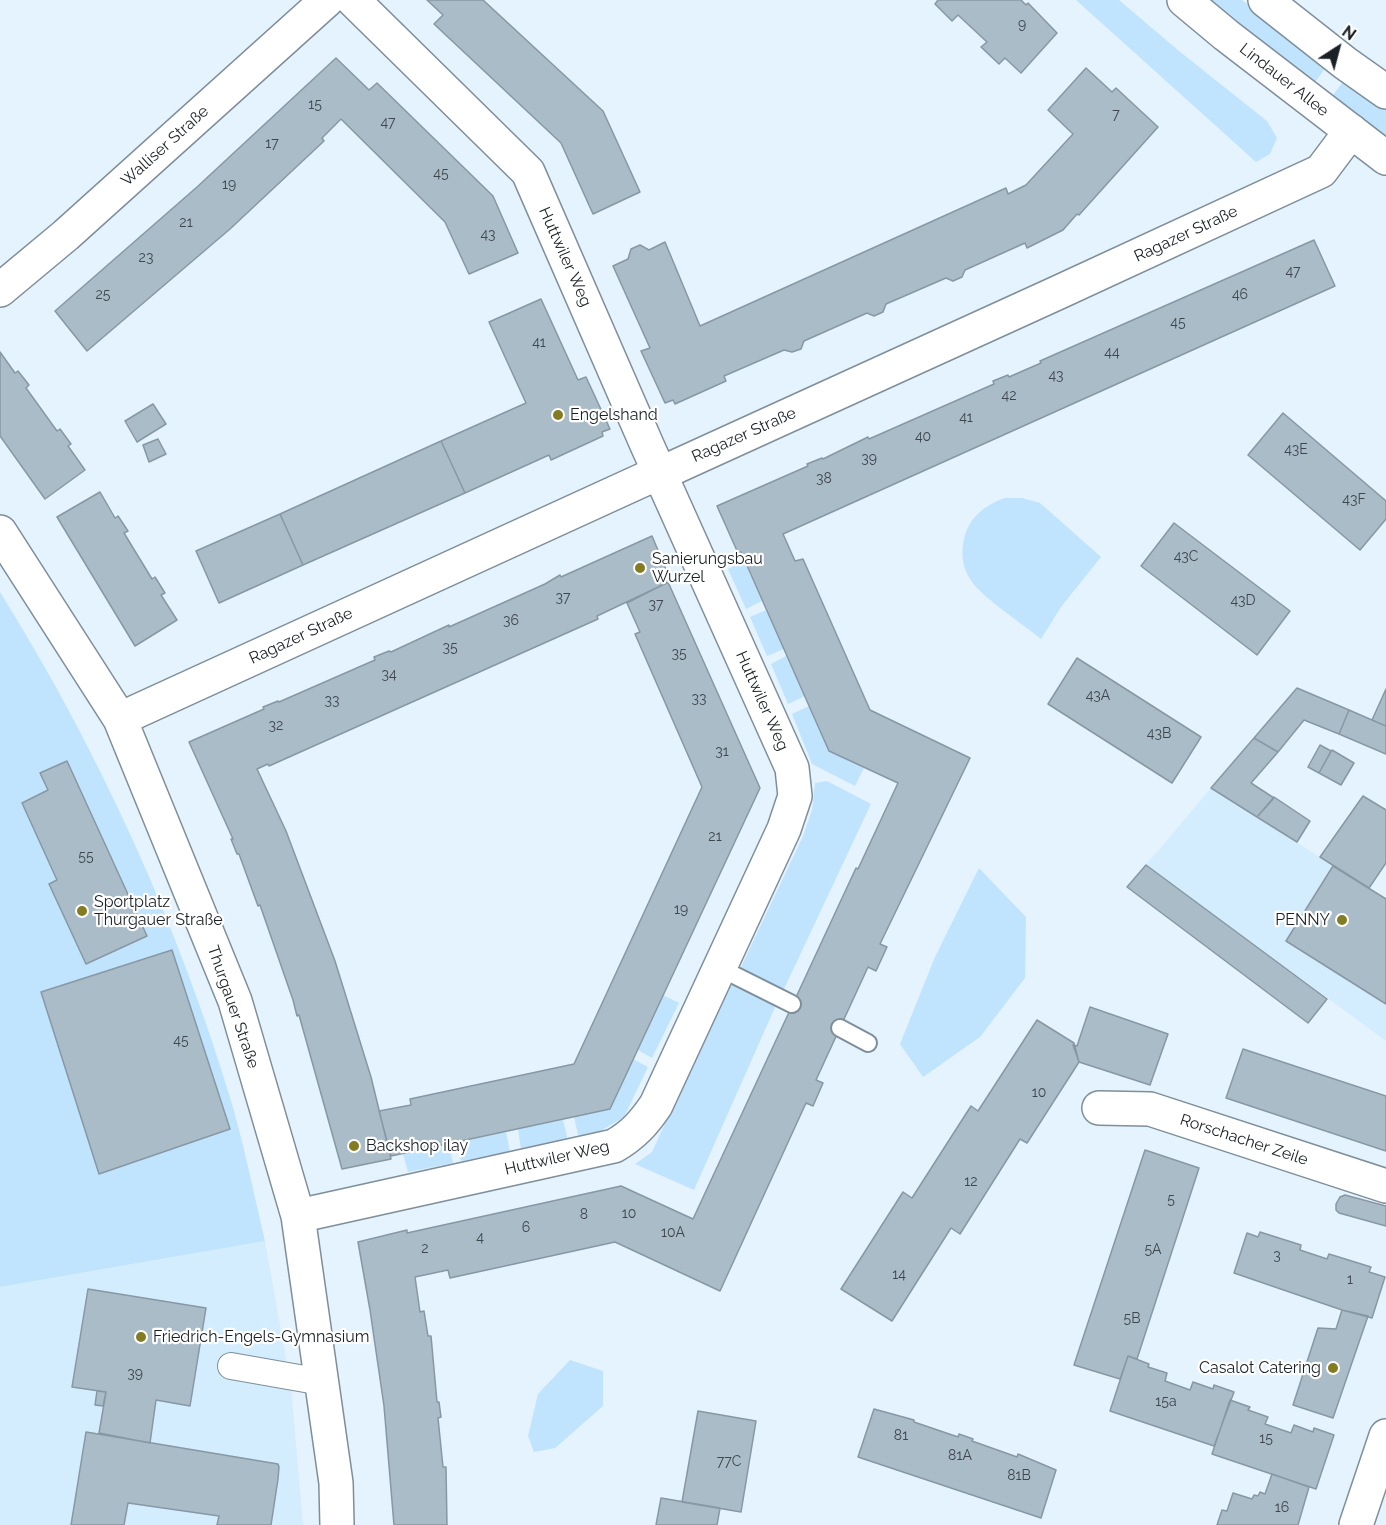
<!DOCTYPE html>
<html>
<head>
<meta charset="utf-8">
<style>
	body { margin:0 }
	#map { position:relative; width:1386px; height:1525px; overflow:hidden; background:#e4f3fd; font-family:Raleway,sans-serif }
	canvas { display:block }
	.north { position:absolute; left:1308px; top:18px; width:60px; height:60px; -webkit-text-stroke:4px #fff; paint-order:stroke; rotate:36deg; font-size:16px; font-weight:700; line-height:24px; text-align:center; color:#1a2025 }
	.north::after { content:''; display:block; margin:auto; width:21px; height:27px; background:#1a2025; clip-path:polygon(50% 0,100% 100%,50% 72%,0 100%) }
</style>
</head>
<body>
<div id="map">
<canvas width="1386" height="1525"></canvas>
<div class="north">N</div>
</div>
<script>
const g = document.querySelector('canvas').getContext('2d');
g.lineJoin = 'round';
function paint(path, color) {
  g.fillStyle = color;
  g.fill(path, 'evenodd');
}
function stroke(path, color, width, dash) {
  g.strokeStyle = color;
  g.lineWidth = width;
  g.lineCap = dash ? 'butt' : 'round';
  g.setLineDash(dash || []);
  g.stroke(path);
}
function label(font, color, halo, rows, align = 'center') {
  g.font = font + ' Raleway,sans-serif';
  g.lineWidth = 4.5;
  g.setLineDash([]);
  g.textBaseline = 'middle';
  g.strokeStyle = halo;
  g.fillStyle = color;
  for (const [text, x, y, turn = 0] of rows) {
    g.save();
    g.translate(x, y);
    g.rotate((+turn || 0) * Math.PI / 180);
    g.textAlign = isNaN(turn) ? turn : align;
    if (halo) g.strokeText(text, 0, 0);
    g.fillText(text, 0, 0);
    g.restore();
  }
}
const built = new Path2D(`
	M1211 788 1386 899V1041L1146 865Z
	M265 1241 291 1387 303 1525H0V1287Z`);
const green = new Path2D(`
	M1076 0H1119L1179 51 1267 121 1277 138 1270 154 1256 162Z
	M1204 0H1242L1327 66 1313 85Z
	M1345 79 1386 109V140L1330 99Z
	M1005 498H1022L1040 503 1101 557 1061 607 1041 639C1024 625 980 596 970 579 962 567 961 552 964 539 969 517 985 505 1005 498Z
	M744 561 762 601 746 609 728 569Z
	M0 592C99 751 178 924 232 1104 245 1149 254 1195 265 1241L0 1287Z
	M766 610 784 649 767 656 750 617Z
	M786 656 805 696 788 704 771 664Z
	M809 706 829 751 864 768 855 786 812 764 792 714Z
	M827 781 871 804 784 989 740 969 803 836 812 810 815 783Z
	M979 868 1026 917 1025 978 980 1037 923 1077 900 1044 935 957Z
	M729 983 776 1005 694 1190 635 1164 652 1152Z
	M663 995 679 1003 652 1058 638 1050Z
	M633 1059 648 1067 624 1117 590 1137 579 1139 574 1117 610 1109Z
	M563 1120 568 1141 521 1149 518 1129Z
	M506 1132 510 1152 461 1161 457 1142Z
	M449 1144 453 1163 408 1172 403 1154Z
	M570 1360 603 1371V1406L555 1448 534 1452 528 1436 538 1394Z`);
const building = new Path2D(`
	M427 0H483L603 111 640 192 593 214 561 143 434 24 443 15Z
	M938 0H1021L1026 5 1028 3 1057 33 1021 73 1005 58 999 64 981 47 987 42 958 15 952 21 935 4Z
	M336 58 369 90 377 83 493 196 518 253 469 274 445 222 341 119 322 138 324 141 230 229 87 351 55 311 197 187Z
	M1086 68 1112 92 1116 88 1158 127 1079 215 1077 214 1063 230 1027 248 1025 243 965 270 962 277 953 281 946 278 886 304 883 312 874 316 867 313 804 341 801 349 792 352 784 350 724 376 726 381 675 404 673 400 665 403 641 351 650 348 613 266 628 259 631 249 640 245 649 250 665 242 700 326 1006 188 1008 194 1026 185 1073 134 1048 110Z
	M1314 240 1335 286 783 534 795 561 803 559 870 710 970 758 880 944 887 947 876 971 868 967 816 1080 823 1083 813 1106 806 1103 720 1291 615 1242 450 1278 448 1270 415 1277 420 1312 424 1311 428 1336H431L437 1402H439L441 1417 438 1418 443 1467H446L447 1525H394L384 1406 370 1310 358 1242 407 1230V1233L621 1186 693 1219 856 868 858 869 898 783 829 751 741 552 738 553 717 506 808 466 807 464 822 458 823 459 868 437 869 439 994 384 993 381 1008 375 1009 377 1041 363 1040 361Z
	M541 299 578 380 586 377 610 429 602 432 603 436 551 460 549 455 465 493 441 441 526 403 489 322Z
	M0 352 15 373 18 371 29 385 26 388 57 431 60 429 71 444 68 446 85 470 45 499 0 436Z
	M153 404 166 424 137 442 125 421Z
	M1283 413 1386 501V519L1360 550 1248 455Z
	M158 439 166 454 149 462 143 445Z
	M441 441 465 493 303 565 280 514Z
	M100 492 115 518 118 516 128 531 124 533 152 579 155 577 165 593 161 595 177 620 135 646 57 517Z
	M280 514 303 565 219 603 196 551Z
	M1174 523 1290 611 1257 655 1141 566Z
	M652 536 671 581 597 616 598 619 269 766 268 764 257 769 286 831 335 961 371 1077 391 1159 342 1169 299 1015 297 1016 293 1000 260 905 258 906 239 854H237L231 839H233L189 742 264 709 263 707 278 701 279 702 375 660 374 657 389 651 391 652 449 625V627L545 584 560 575 561 577Z
	M668 582 760 788 610 1109 391 1156 379 1111 411 1105 410 1099 574 1064 702 787 635 634 640 632 627 603Z
	M1077 658 1201 737 1172 783 1048 704Z
	M1297 688 1349 710 1339 734 1304 720 1278 752 1254 738Z
	M1386 689V726L1372 720Z
	M1349 710 1386 726V754L1339 734Z
	M1254 738 1278 752 1251 783 1274 798 1257 817 1211 788Z
	M1320 745 1331 751 1319 773 1308 767Z
	M1332 750 1354 763 1341 785 1319 773Z
	M67 761 147 936 86 964 49 884 57 880 22 803 48 790 40 773Z
	M1363 796 1386 810V863L1369 888 1320 857Z
	M1274 797 1310 821 1297 842 1257 817Z
	M1146 865 1327 999 1308 1023 1127 887Z
	M1333 866 1386 899V1004L1286 941Z
	M172 950 230 1129 99 1174 41 992Z
	M1090 1007 1168 1034 1150 1085 1079 1062 1073 1045 1077 1046Z
	M1037 1020 1074 1043 1079 1062 1027 1143 1020 1139 960 1234 951 1228 892 1321 841 1289 903 1192 912 1198 971 1106 978 1111Z
	M1243 1049 1386 1096V1151L1226 1098Z
	M1145 1150 1199 1168 1137 1359 1128 1356 1120 1379 1074 1365Z
	M1345 1195 1386 1206V1226L1339 1213 1336 1210V1204L1340 1197Z
	M1260 1232 1301 1245 1300 1250 1327 1259 1329 1254 1371 1267 1369 1272 1385 1277 1372 1318 1342 1310 1234 1273 1247 1233 1258 1237Z
	M88 1289 206 1308 190 1406 156 1400 150 1443 99 1433 106 1392 72 1387Z
	M1342 1310 1368 1316 1333 1418 1293 1405 1318 1328 1336 1329Z
	M1128 1356 1149 1364 1148 1367 1167 1373 1165 1381 1190 1390 1193 1382 1213 1389 1214 1385 1234 1392 1214 1446 1110 1411Z
	M97 1391 106 1392 103 1406 95 1405Z
	M1230 1400 1250 1407 1248 1410 1268 1417 1265 1424 1291 1433 1294 1425 1313 1432 1314 1428 1334 1435 1316 1489 1212 1454Z
	M874 1409 914 1420V1422L958 1437 959 1434 973 1439 972 1441 1017 1457 1018 1454 1056 1470 1041 1518 858 1457Z
	M698 1411 756 1421 741 1512 682 1502Z
	M86 1432 278 1464 279 1467 278 1479 271 1525H217L219 1516 128 1503 124 1525H71Z
	M1272 1474 1309 1487 1298 1525H1217L1222 1510 1227 1511 1233 1493 1252 1499 1254 1495 1258 1496 1260 1492 1265 1494Z
	M661 1498 720 1508 717 1525H656Z`);
const service = new Path2D(`
	M720 968 792 1004
	M840 1028 868 1043`);
const pedestrian = new Path2D(`
	M231 1366 322 1382`);
const minor = new Path2D(`
	M0 290 66 235 327 0
	M0 532 120 719 235 1001 298 1216 336 1483 337 1525
	M120 719 647 478 675 467 1057 293 1321 171 1351 131
	M1099 1108 1150 1109 1386 1186
	M298 1216 614 1146C633 1135 644 1123 656 1105L784 829 795 796 792 768 647 445 528 172 353 0`);
const primary = new Path2D(`
	M1184 0 1226 35 1386 158
	M1265 0 1345 63 1386 92
	M1356 1525 1386 1436`);
const markers = [
	[558,415,6,"#837c22"],
	[640,568,6,"#837c22"],
	[82,911,6,"#837c22"],
	[1342,920,6,"#837c22"],
	[354,1146,6,"#837c22"],
	[141,1337,6,"#837c22"],
	[1333,1368,6,"#837c22"]
];
const numberNames = [
	["9",1022,25],
	["15",315,105],
	["7",1116,115],
	["47",388,123],
	["17",272,144],
	["45",441,174],
	["19",229,185],
	["21",186,223],
	["43",488,235],
	["23",146,258],
	["47",1293,272],
	["25",103,295],
	["46",1240,295],
	["45",1178,323],
	["41",539,343],
	["44",1112,353],
	["43",1056,376],
	["42",1009,396],
	["41",966,418],
	["40",923,437],
	["43E",1296,450],
	["39",869,459],
	["38",824,479],
	["43F",1354,500],
	["43C",1186,557],
	["37",563,598],
	["43D",1243,601],
	["37",656,605],
	["36",511,621],
	["35",450,648],
	["35",679,654],
	["34",389,675],
	["43A",1098,696],
	["33",699,699],
	["33",332,701],
	["32",276,726],
	["43B",1159,734],
	["31",722,752],
	["21",715,837],
	["55",86,857],
	["19",681,910],
	["45",181,1041],
	["10",1039,1093],
	["12",971,1182],
	["5",1171,1200],
	["10",629,1214],
	["8",584,1215],
	["6",526,1228],
	["10A",673,1233],
	["4",480,1238],
	["2",425,1249],
	["5A",1153,1250],
	["3",1277,1256],
	["14",899,1275],
	["1",1350,1280],
	["5B",1132,1319],
	["39",135,1374],
	["15a",1166,1402],
	["81",901,1436],
	["15",1266,1439],
	["81A",960,1456],
	["77C",729,1462],
	["81B",1019,1476],
	["16",1282,1508]
];
const streetNames = [
	["Lindauer Allee",1284,80,38],
	["Walliser Straße",165,146,-42],
	["Ragazer Straße",1186,234,-25],
	["Huttwiler Weg",565,257,66],
	["Ragazer Straße",744,435,-24],
	["Ragazer Straße",301,636,-25],
	["Huttwiler Weg",762,701,66],
	["Thurgauer Straße",233,1007,71],
	["Rorschacher Zeile",1244,1140,18],
	["Huttwiler Weg",557,1158,-13]
];
const poiNames = [
	["Engelshand",570,415],
	["Sanierungsbau",652,559],
	["Wurzel",652,577],
	["Sportplatz",94,902],
	["Thurgauer Straße",94,920],
	["PENNY",1330,920,"right"],
	["Backshop ilay",366,1146],
	["Friedrich-Engels-Gymnasium",153,1337],
	["Casalot Catering",1321,1368,"right"]
];
paint(built, '#d3edfe');
paint(green, '#c0e4fe');
paint(building, '#abbcc9');
stroke(building, '#8798a4', 1.5);
stroke(service, '#7e8e9a', 20);
stroke(pedestrian, '#7e8e9a', 28);
stroke(minor, '#7e8e9a', 36);
stroke(primary, '#7e8e9a', 36);
stroke(service, '#fff', 16);
stroke(pedestrian, '#fff', 26);
stroke(minor, '#fff', 33);
stroke(primary, '#fff', 33);
for (const [x, y, r, color] of markers) {
  const dot = new Path2D();
  dot.arc(x, y, r, 0, 2 * Math.PI);
  g.fillStyle = color;
  g.fill(dot);
  stroke(dot, '#fff', 2);
}
label('14px', '#3e474e', null, numberNames);
label('16px', '#1a2025', '#fff', streetNames);
label('16px', '#1a2025', '#fff', poiNames, 'left');
</script>
</body>
</html>
